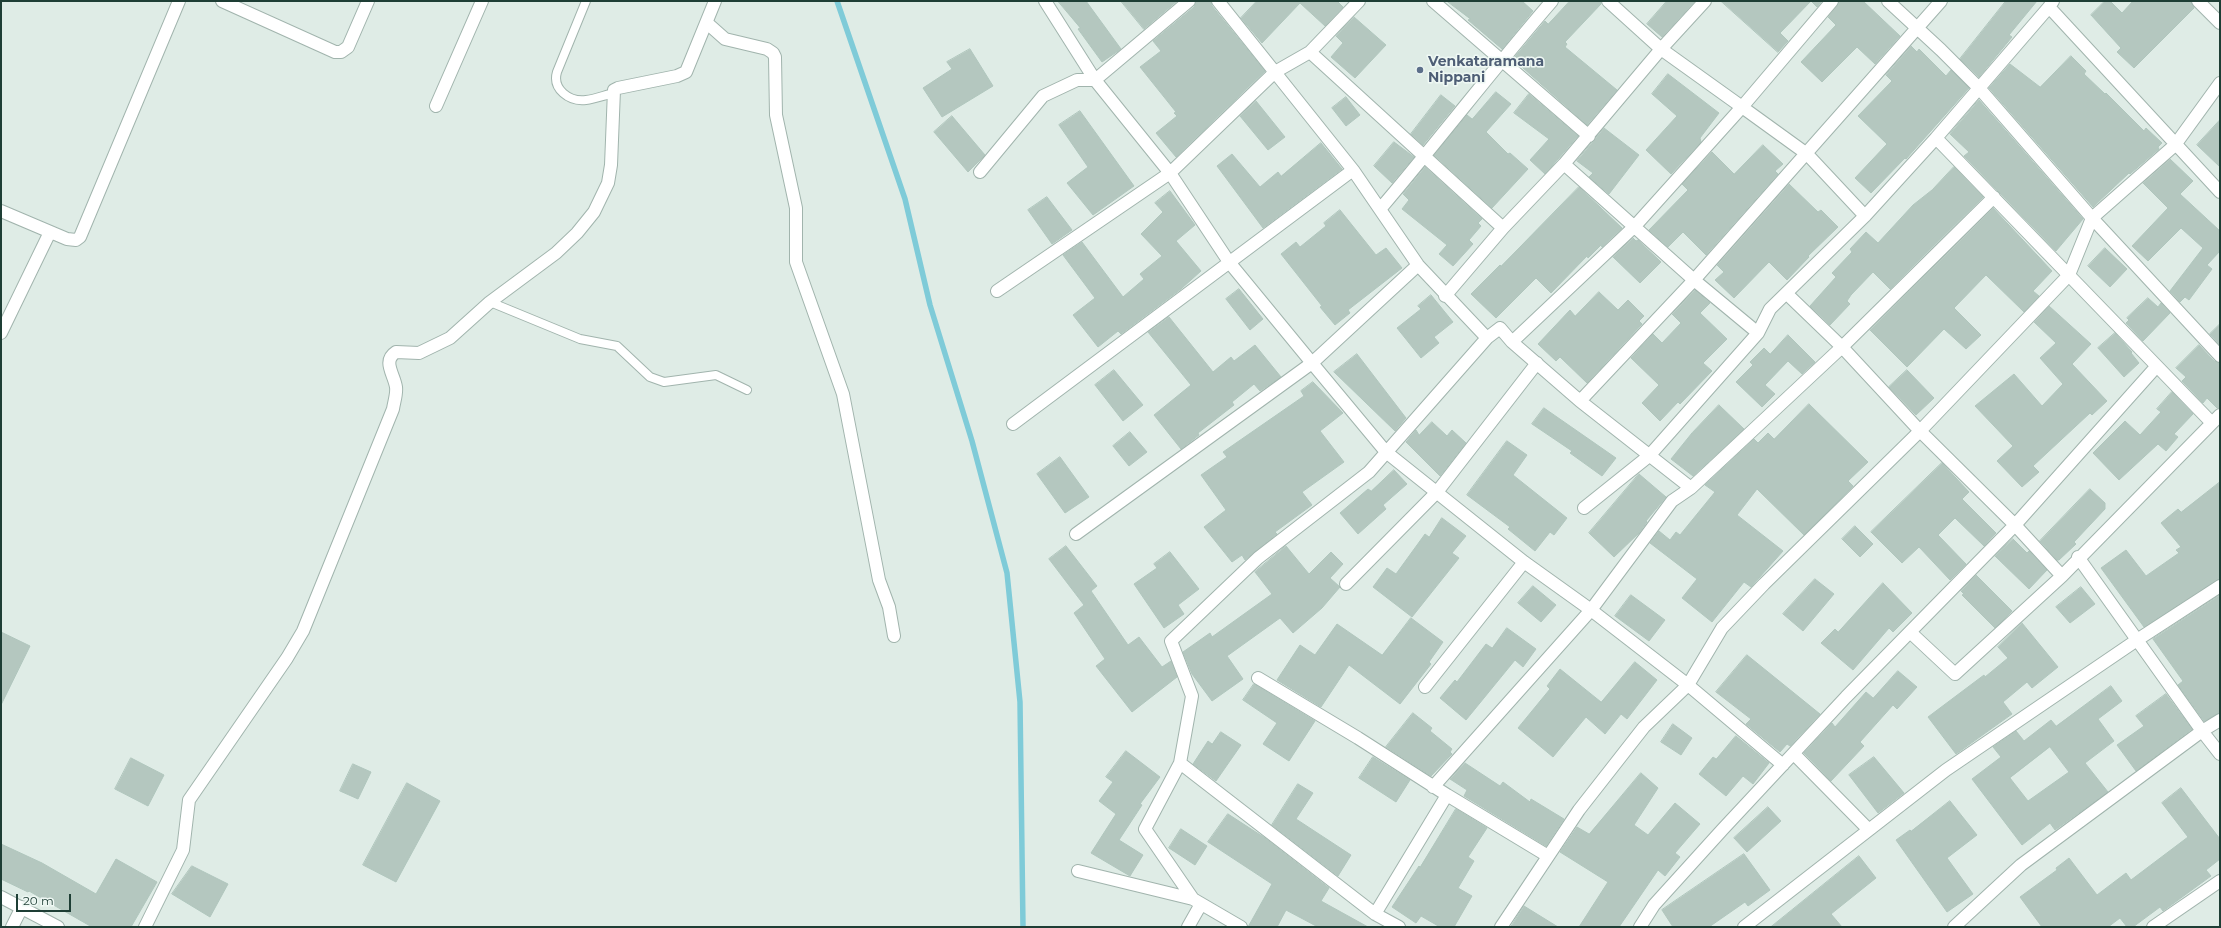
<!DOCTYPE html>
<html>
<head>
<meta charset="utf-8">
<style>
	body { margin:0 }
	#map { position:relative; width:2221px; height:928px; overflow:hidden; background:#dfece6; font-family:Montserrat,sans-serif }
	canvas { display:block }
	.frame { position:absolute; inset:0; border:2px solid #1e3e35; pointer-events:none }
	.scale { position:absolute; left:16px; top:894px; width:55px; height:18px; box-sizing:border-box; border:2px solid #1e3e35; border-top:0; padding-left:5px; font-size:12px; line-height:14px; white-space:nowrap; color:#1e3e35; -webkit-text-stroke:3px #eff8f4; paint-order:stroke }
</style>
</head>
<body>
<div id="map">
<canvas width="2221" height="928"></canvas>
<div class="frame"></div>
<div class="scale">20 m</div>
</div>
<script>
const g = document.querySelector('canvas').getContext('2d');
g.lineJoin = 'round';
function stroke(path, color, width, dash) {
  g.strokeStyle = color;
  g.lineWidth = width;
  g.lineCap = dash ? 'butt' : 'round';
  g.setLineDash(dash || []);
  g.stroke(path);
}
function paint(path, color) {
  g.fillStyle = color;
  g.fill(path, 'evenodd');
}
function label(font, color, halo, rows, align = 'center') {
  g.font = font + ' Montserrat,sans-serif';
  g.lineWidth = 3;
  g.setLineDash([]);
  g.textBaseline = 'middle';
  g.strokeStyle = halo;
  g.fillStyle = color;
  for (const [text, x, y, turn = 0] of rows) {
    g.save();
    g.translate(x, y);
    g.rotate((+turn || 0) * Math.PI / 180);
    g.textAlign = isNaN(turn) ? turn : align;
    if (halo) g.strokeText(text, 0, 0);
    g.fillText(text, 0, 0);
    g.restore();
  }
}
const stream = new Path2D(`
	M837 1 905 199 930 305 972 441 1007 573 1020 702 1023 927`);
const building = new Path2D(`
	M1058 1H1086L1121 49 1102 62 1078 29 1080 28Z
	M1121 1H1177L1144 29Z
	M1196 1H1211L1212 6 1265 71 1176 157 1156 133 1177 116 1174 113 1176 112 1140 67 1161 51 1153 41 1194 7Z
	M1257 1H1337L1343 7 1325 26 1300 3 1262 43 1241 18Z
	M1447 1H1522L1533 11 1502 49 1468 20 1470 19Z
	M1570 1H1601V4L1565 42 1567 44 1565 47 1617 90 1587 125 1513 59 1545 21 1548 24Z
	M1667 1H1695L1662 37 1647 24Z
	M1721 1H1822L1817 7 1811 1 1780 33 1788 41 1778 52Z
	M1839 1H1863L1900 36 1875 64 1857 47 1822 82 1801 62 1836 25 1828 17Z
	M2006 1H2037L2009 35 2012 37 1979 77 1960 59Z
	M2105 1H2110L2122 13 2133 1H2191L2194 8 2134 68 2117 52 2121 48 2091 15Z
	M1354 17 1386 45 1355 78 1331 57 1343 43 1336 36Z
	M1911 46 1917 52 1919 49 1946 76 1951 70 1969 88 1906 159 1905 158 1871 193 1855 178 1887 144 1858 116 1892 81 1886 75Z
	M970 49 993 86 942 117 923 88 952 69 947 62Z
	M2071 56 2086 71 2084 74 2105 94 2106 93 2144 131 2146 128 2162 143 2158 147 2159 149 2130 174 2129 173 2093 207 1989 88 2010 64 2040 87Z
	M1668 74 1719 113 1700 138 1701 142 1671 174 1646 150 1677 116 1652 94Z
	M1496 92 1511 104 1486 132 1508 154 1510 153 1528 169 1492 208 1434 155 1467 115 1472 119Z
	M1529 94 1578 136 1545 174 1530 160 1549 139 1514 113Z
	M1441 95 1455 106 1423 145 1411 134Z
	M1346 97 1360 115 1346 126 1332 108Z
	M1979 100 2083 219 2056 251 1964 156 1969 152 1950 134Z
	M1256 101 1285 137 1268 150 1240 116Z
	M1080 111 1134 186 1093 215 1067 183 1088 167 1059 125Z
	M952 116 985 155 968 172 934 132Z
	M2220 120V167L2197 145Z
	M1604 128 1639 155 1609 194 1589 177 1593 173 1577 161Z
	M1394 142 1414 157 1392 183 1374 166Z
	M1321 143 1342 169 1263 228 1217 166 1232 154 1260 187 1278 172 1281 176Z
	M1763 145 1783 164 1775 171 1778 174 1706 255 1683 232 1668 247 1649 230 1688 190 1682 184 1712 152 1734 174Z
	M2170 159 2193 181 2180 194 2220 231V251L2207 265 2212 269 2189 300 2185 297 2180 302 2170 291 2203 248 2181 228 2148 261 2132 246 2168 208 2143 183Z
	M1425 167 1482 219 1478 223 1481 226 1469 240 1473 244 1453 266 1439 254 1447 245 1402 209 1409 200 1403 194Z
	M1954 167 1983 197 1890 289 1873 272 1851 295 1847 301 1850 304 1830 325 1810 306 1836 277 1832 273 1852 252 1850 249 1866 232 1878 243 1913 205 1932 190Z
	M1789 184 1818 212 1821 210 1838 227 1808 256 1809 257 1787 280 1769 262 1734 298 1715 280 1724 272 1717 265Z
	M1579 187 1622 228 1602 247 1601 245 1588 258 1587 256 1551 293 1536 278 1496 318 1471 294 1500 265 1501 266Z
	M1170 191 1195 225 1176 241 1201 271 1181 289 1121 334 1118 331 1098 347 1073 315 1095 298 1063 255 1082 242 1123 297 1144 279 1140 274 1162 256 1141 234 1163 212 1155 203Z
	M1047 197 1072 230 1052 244 1028 210Z
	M1993 208 2052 271 2033 291 2039 296 2024 312 1986 275 1954 308 1981 335 1966 349 1944 329 1907 367 1870 330Z
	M1340 210 1376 255 1386 248 1402 268 1348 310 1350 313 1335 325 1320 307 1322 306 1281 254 1296 242 1300 247 1326 226 1324 223Z
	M1633 238 1636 241 1638 240 1661 262 1640 283 1613 257Z
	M2105 248 2127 269 2110 287 2088 266Z
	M1239 289 1263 319 1250 330 1226 299Z
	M1695 290 1710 303 1700 313 1727 339 1703 363 1712 371 1680 404 1678 402 1660 421 1642 403 1659 385 1631 358 1653 334 1662 343 1681 323 1672 314Z
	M1599 292 1618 310 1628 300 1644 316 1639 321 1642 324 1587 383 1560 357 1556 361 1538 344 1570 310 1575 316Z
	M1431 295 1453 322 1434 337 1439 343 1421 358 1397 328 1421 309 1418 306Z
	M2148 298 2158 307 2161 303 2170 313 2143 341 2126 323 2129 320 2127 318Z
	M2049 306 2091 344 2072 364 2107 401 2092 415 2090 413 2033 466 2039 472 2022 487 1997 461 2013 446 1975 406 2014 374 2042 406 2063 384 2040 358 2056 343 2034 322Z
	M1169 317 1213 372 1231 357 1234 361 1255 345 1281 377 1260 391 1254 384 1232 402 1234 405 1198 433 1199 435 1181 449 1154 415 1191 385 1148 332Z
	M2220 324V345L2210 334Z
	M2115 333 2132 352 2131 353 2139 363 2124 377 2098 348Z
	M1788 335 1815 362 1802 374 1788 361 1765 385 1775 394 1762 407 1736 382 1753 365 1750 362 1764 348 1770 354Z
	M2199 345 2214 361 2220 363V408H2217L2207 398 2203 403 2182 381 2186 377 2176 368Z
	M1357 354 1406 418 1395 431 1334 372Z
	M1114 370 1143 405 1123 421 1095 385Z
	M1907 370 1934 398 1916 415 1889 387Z
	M1313 382 1343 413 1320 431 1344 462 1302 492 1312 505 1275 532 1277 534 1245 560 1242 555 1232 562 1204 527 1226 510 1201 475 1227 457 1223 452 1304 396 1301 391Z
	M2172 392 2193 414 2174 434 2178 437 2166 451 2158 444 2119 480 2093 453 2125 421 2140 435 2161 412 2157 409Z
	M1809 404 1868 462 1848 481 1853 486 1804 535 1757 489 1737 515 1783 551 1751 587 1744 582 1712 622 1682 598 1697 579 1650 543 1659 531 1670 540 1676 532 1680 535 1715 492 1705 485 1754 439 1758 443 1768 433 1774 439Z
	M1719 405 1744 429 1693 476 1671 459 1692 433Z
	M1544 408 1616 458 1602 476 1570 453 1572 451 1532 424Z
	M1432 422 1447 436 1452 430 1466 443 1440 476 1406 442 1416 430 1419 435Z
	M1130 432 1147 452 1129 466 1113 446Z
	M1507 441 1527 455 1513 475 1567 518 1554 535 1550 532 1535 551 1508 529 1510 527 1467 495Z
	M1060 457 1089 497 1065 513 1037 474Z
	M1942 463 1969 492 1962 499 1996 533 1984 546 1955 518 1938 535 1966 564 1950 580 1919 547 1902 563 1871 532Z
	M1394 470 1407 484 1383 505 1386 509 1358 534 1340 513 1368 489 1371 491Z
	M1639 474 1666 497 1646 521 1647 522 1639 533 1614 557 1589 533Z
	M2220 482V579L2144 627 2101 568 2126 550 2146 576 2179 553 2176 550 2181 547 2161 523 2178 509 2181 512Z
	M2090 489 2105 503V509L2074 542 2076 544 2059 560H2057L2040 541Z
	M1442 518 1466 536 1452 553 1459 558 1412 617 1373 587 1387 568 1396 574 1425 534 1429 537Z
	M1855 526 1873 544 1860 557 1842 539Z
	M2013 539 2027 553 2029 551 2047 570 2029 589 1995 556Z
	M1066 546 1097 586 1091 591 1128 645 1139 637 1162 667 1171 661 1177 677 1132 712 1096 666 1105 659 1074 613 1084 605 1049 559Z
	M1286 546 1309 574 1331 552 1343 564 1330 578 1340 587 1322 608 1293 633 1280 618 1227 656 1243 679 1212 701 1192 674 1183 652 1210 633 1212 637 1272 594 1255 572Z
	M1170 552 1199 589 1178 605 1184 614 1164 628 1134 584 1157 568 1154 564Z
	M1976 575 2012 611 1995 628 1962 595 1964 594 1961 591Z
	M1815 579 1834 594 1803 631 1783 614Z
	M1883 583 1912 613 1893 632 1889 628 1853 670 1821 643 1835 629 1838 632Z
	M1533 586 1556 605 1541 622 1518 603Z
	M2081 587 2095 604 2070 623 2056 607Z
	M1631 595 1665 620 1649 641 1615 616Z
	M2220 595V713L2204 721 2178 685 2183 681 2153 639Z
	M1411 618 1443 642 1429 662 1431 664 1400 704 1349 665 1321 707 1277 680 1300 645 1315 655 1337 624 1382 655Z
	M2022 623 2058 667 2032 688 2027 682 2003 702 2012 714 1956 754 1928 717 1984 675 1985 677 2008 658 1998 647Z
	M1507 628 1536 649 1523 667 1515 660 1466 720 1440 698 1455 680 1457 682 1486 644 1492 648Z
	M1 632 30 646 1 705Z
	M1747 655 1820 714 1790 746 1787 744 1780 752 1746 724 1751 719 1716 692Z
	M1635 662 1657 680 1627 719 1621 714 1605 734 1586 717 1553 757 1518 728 1550 689 1547 686 1560 669 1601 702Z
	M1898 671 1917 687 1897 709 1893 705 1860 742 1864 746 1831 781 1804 753 1832 723 1835 727 1866 692 1873 698Z
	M1254 684 1315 721 1289 761 1263 744 1277 723 1243 700Z
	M2111 686 2122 701 2098 719 2114 741 2085 763 2108 792 2055 830 2050 823 2022 845 1972 779 2001 757 1993 747 2016 731 2024 741 2051 720 2056 726ZM2050 747 2069 772 2028 801 2010 778Z
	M2166 694 2192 729 2136 771 2117 745 2144 726 2136 716Z
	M1413 713 1432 728 1430 731 1452 749 1450 752 1452 754 1431 776 1386 747Z
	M1673 724 1692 738 1681 755 1661 742Z
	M1221 732 1241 745 1216 781 1193 764 1208 741 1212 744Z
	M1736 736 1769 763 1753 784 1743 776 1726 796 1699 774 1713 757 1716 759Z
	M1126 751 1160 777 1140 804 1142 805 1119 840 1143 855 1130 876 1091 853 1116 814 1099 801 1113 782 1106 777Z
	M1373 757 1410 780 1396 802 1359 778Z
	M1874 757 1904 793 1878 813 1849 775Z
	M131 758 164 775 148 806 115 789Z
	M1465 763 1500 786 1503 782 1530 802 1531 799 1564 819 1546 846 1464 796 1467 790 1450 779Z
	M353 764 371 772 358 799 340 791Z
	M1641 773 1658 788 1634 825 1648 835 1675 803 1700 824 1675 853 1680 857 1665 876 1658 870 1619 927H1579L1608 882 1560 852 1577 827 1589 834Z
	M407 783 440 801 396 882 363 865Z
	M1298 784 1313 793 1296 819 1351 855 1338 876 1272 825Z
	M2181 788 2220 839V859L2206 870 2211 876 2163 911 2160 907 2133 927H2127L2120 918 2108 927H2042L2020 897 2057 870 2056 868 2069 858 2097 895 2126 873 2131 880 2188 837 2162 803Z
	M1950 801 1977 835 1947 858 1973 894 1947 912 1896 840 1910 830 1911 831Z
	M1768 807 1781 821 1747 852 1734 838Z
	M1456 809 1487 828 1468 857 1474 861 1458 888 1472 896 1454 927H1440L1421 916 1416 923 1392 907 1419 866 1420 867Z
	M1228 814 1265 838 1329 888 1321 901 1368 927H1318L1286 910 1277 927H1248L1272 884 1208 842Z
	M1181 829 1207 846 1195 865 1169 848Z
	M1 844 42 863 96 894 116 859 157 882 131 927H92L29 891 28 892 1 879Z
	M1744 854 1770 890 1748 906 1745 902 1709 927H1673L1662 910Z
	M1859 856 1876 878 1831 914 1842 927H1771Z
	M192 866 228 884 210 917 172 894Z
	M1524 906 1558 927H1511Z`);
const lane = new Path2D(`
	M586 1 557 72C552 89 569 102 586 100 595 99 605 95 614 93
	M490 302 580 339 617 346 650 377 664 382 716 375 747 390`);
const street = new Path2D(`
	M222 1 335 52H341L348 47 368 1
	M1045 1 1095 80 1170 173 1229 262 1312 363 1076 534
	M1218 1 1353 170 1418 265 1487 338
	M1433 1 1589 136
	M1705 1 1661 49 1742 107 1832 1
	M1888 1 1941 50 1979 88 2092 218 2220 356
	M2053 1 2049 7 2220 192
	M2198 1 2220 23
	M707 23 725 39 767 49 773 53 775 57 776 115 796 208V262L843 394 879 580 889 607 894 636
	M1310 52 1503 228
	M436 106 482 1
	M1936 138 2049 7
	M1564 164 1694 280 1758 333
	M980 172 1043 96 1077 80H1095L1189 1
	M1381 208C1439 140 1493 69 1552 1
	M1 211 67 239 76 240 80 237 179 1
	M1418 265 1312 363 1386 452 1524 562 1591 610 1688 685 1783 765
	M997 291 1170 173 1275 72 1310 52 1359 1
	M1787 294 1842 347 1920 431 2015 525 2062 576
	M1445 296 1503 228 1564 164 1661 49 1608 1
	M1 333 50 232
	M1512 342 1635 226 1742 107 1807 154 1865 216
	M1580 401 1694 280 1941 1
	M1013 424 1353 170
	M1584 508 1649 456 1758 333 1770 309 1865 216 1936 138 2212 423
	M2078 557 2202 731 2220 720
	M1346 584 1437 492 1537 363
	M1910 632 1955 674 2062 576 2220 415
	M1258 678 1358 738 1447 795 1375 914 1399 927
	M1425 687 1524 562
	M1794 754 1868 829
	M1180 763 1375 914
	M1433 787 1591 610 1672 501 1691 488 1842 347 1994 197
	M1447 795 1548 856
	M1078 871 1193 899 1241 927
	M1 897 58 927
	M1193 899 1145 829 1180 763 1192 696 1171 641 1258 558 1369 472 1487 338 1500 328 1512 342 1580 401 1691 488
	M12 927 22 907
	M145 927 183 850 189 800 287 658 303 631 393 409C394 402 397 394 396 387 394 374 382 361 396 352L419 353 450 338 490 302 556 253 577 233 594 212 608 183 611 165 614 90 618 88 677 76 686 72 715 1
	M1188 927 1201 904
	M1501 927 1579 810 1644 727 1688 685 1722 628 1764 584 1920 431 2069 275 2092 218 2175 145 2220 83
	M1640 927 1654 905 1722 830 1846 697 2015 525 2156 367
	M1744 927 1946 770 2137 640 2220 586
	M1954 927 2021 865 2202 731 2220 754
	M2153 927 2220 881`);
const markers = [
	[1420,70,4,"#5c6f8a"]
];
const serviceNames = [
	["Venkataramana",1428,62],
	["Nippani",1428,78]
];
stroke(stream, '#7fcbd8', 5.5);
paint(building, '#b4c7bf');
stroke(building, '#b0c6bd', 1);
stroke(lane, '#a1b4ad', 10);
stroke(street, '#a1b4ad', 14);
stroke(lane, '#fff', 8);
stroke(street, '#fff', 12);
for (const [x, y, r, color] of markers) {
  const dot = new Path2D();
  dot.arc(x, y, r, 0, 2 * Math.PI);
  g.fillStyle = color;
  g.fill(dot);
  stroke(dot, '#eff8f4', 1.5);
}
label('bold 14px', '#4e5e75', '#eff8f4', serviceNames, 'left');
</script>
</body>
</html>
